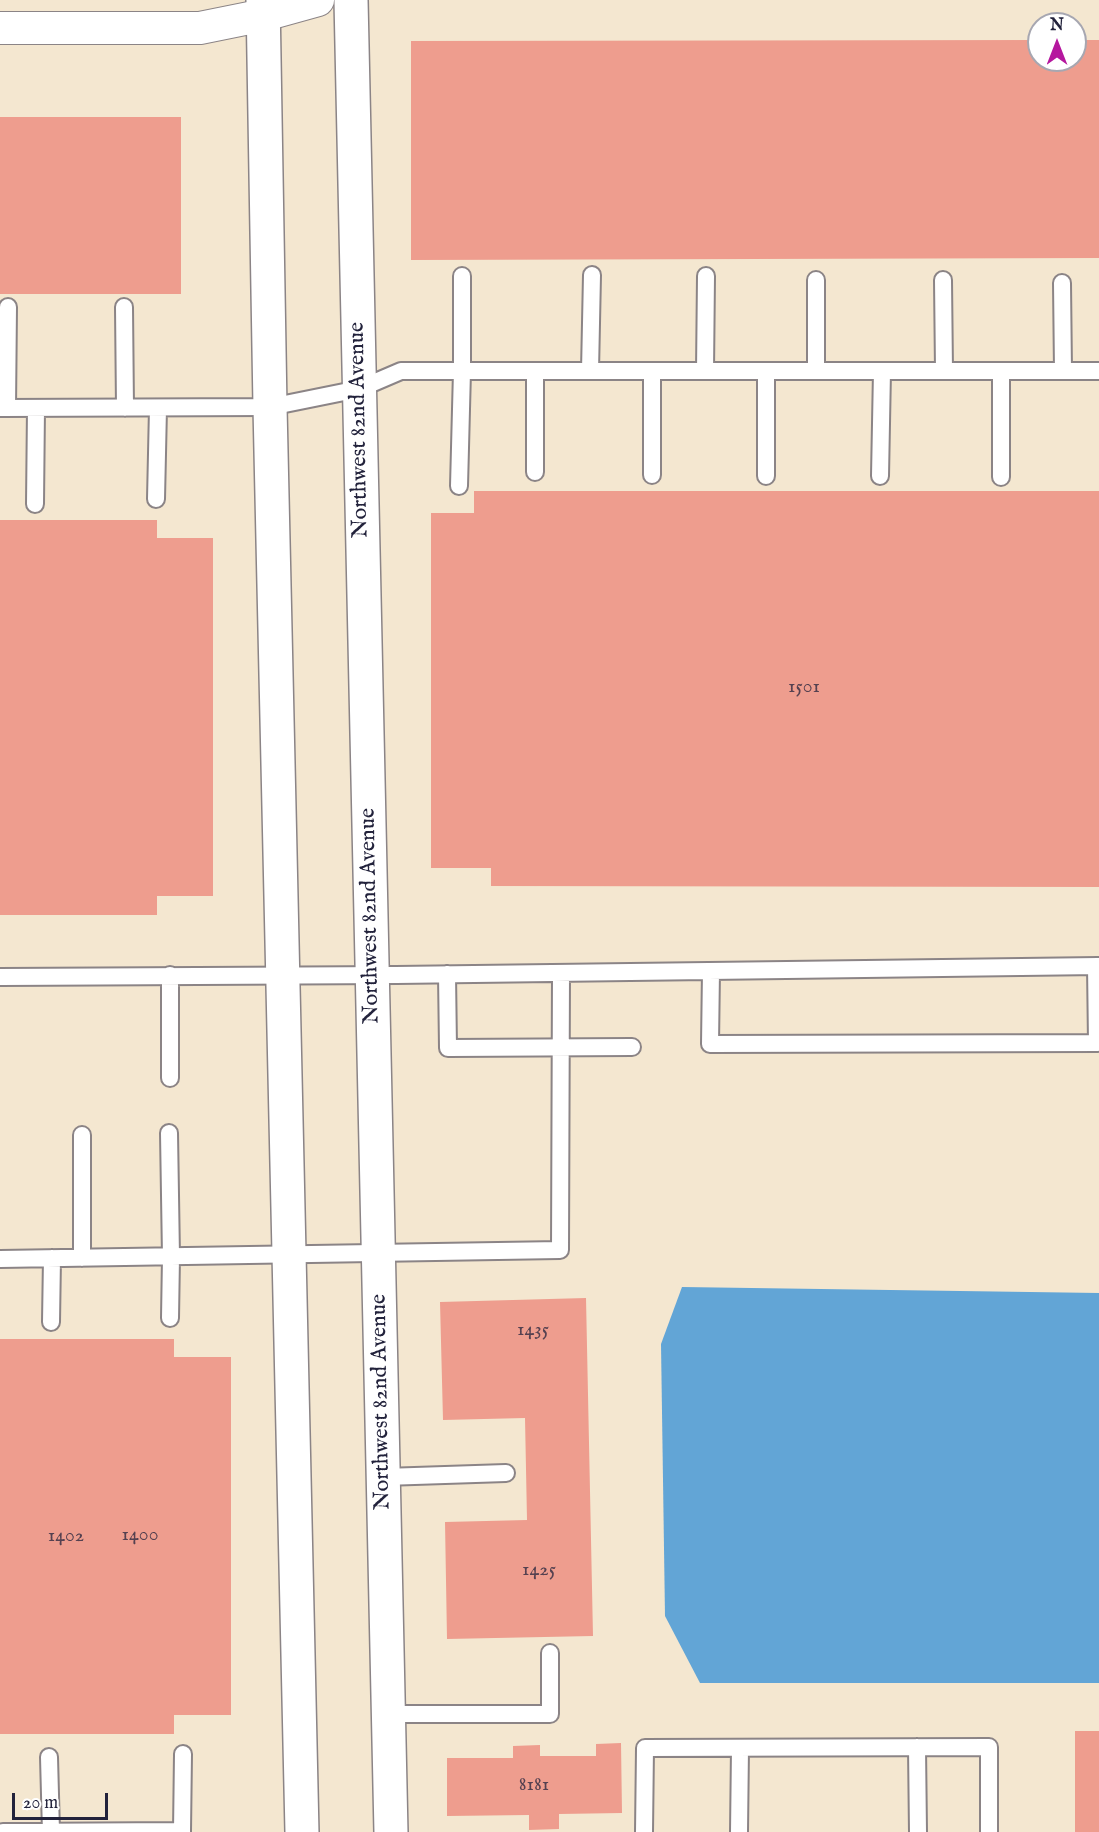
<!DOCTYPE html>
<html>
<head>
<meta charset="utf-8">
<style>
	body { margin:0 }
	#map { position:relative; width:1099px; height:1832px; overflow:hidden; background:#f4e7d0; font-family:"IM FELL English",serif }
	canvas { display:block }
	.north { position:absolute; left:1027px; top:12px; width:60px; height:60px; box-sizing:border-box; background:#fff; border:2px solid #a7a7b1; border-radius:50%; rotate:0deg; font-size:16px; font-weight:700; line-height:24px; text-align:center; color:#22223b }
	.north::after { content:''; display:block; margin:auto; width:21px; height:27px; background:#b5179e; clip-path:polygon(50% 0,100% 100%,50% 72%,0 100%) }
	.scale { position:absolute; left:12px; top:1793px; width:96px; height:27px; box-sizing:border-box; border:3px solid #22223b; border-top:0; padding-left:8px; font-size:18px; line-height:21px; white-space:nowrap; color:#22223b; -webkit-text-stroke:4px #fff; paint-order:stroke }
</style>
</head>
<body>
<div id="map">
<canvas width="1099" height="1832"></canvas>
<div class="north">N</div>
<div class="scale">20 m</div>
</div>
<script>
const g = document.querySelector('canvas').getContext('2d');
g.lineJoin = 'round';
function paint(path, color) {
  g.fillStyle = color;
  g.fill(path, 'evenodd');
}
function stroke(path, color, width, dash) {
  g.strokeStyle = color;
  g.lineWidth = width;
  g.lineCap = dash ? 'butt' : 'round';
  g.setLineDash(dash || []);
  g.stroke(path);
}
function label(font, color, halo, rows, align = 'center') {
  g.font = font + ' "IM FELL English",serif';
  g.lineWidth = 4.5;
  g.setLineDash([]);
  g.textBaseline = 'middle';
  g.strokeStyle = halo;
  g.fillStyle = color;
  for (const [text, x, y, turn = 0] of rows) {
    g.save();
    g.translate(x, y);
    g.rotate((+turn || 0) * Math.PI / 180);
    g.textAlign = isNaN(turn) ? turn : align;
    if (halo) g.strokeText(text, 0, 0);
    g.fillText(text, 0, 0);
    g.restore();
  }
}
const water = new Path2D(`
	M682 1287 1099 1293V1683H700L665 1616 661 1344Z`);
const building = new Path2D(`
	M1039 40V60H1075V40H1099V258L411 260V41Z
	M0 117H181V294H0Z
	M474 491H1099V887L491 886V868H431V513H474Z
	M0 520H157V538H213V896H157V915H0Z
	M586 1298 593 1636 447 1639 445 1522 527 1520 525 1418 443 1420 440 1302Z
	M0 1339H174V1357H231V1715H174V1734H0Z
	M1075 1731H1099V1832H1075Z
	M621 1743 622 1813 559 1814V1829L529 1830V1815L447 1816V1758H513V1746L540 1745V1756H596V1744Z`);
const service = new Path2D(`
	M816 280V371
	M943 280 944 371
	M1062 283 1063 371
	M124 307 125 408
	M535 371V472
	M590 371 592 275
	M652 371V475
	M705 371 706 276
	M766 371V476
	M1001 371V477
	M0 408 270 407 359 389 401 371H1099
	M7 408 8 307
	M880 476 882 371
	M459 486 462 371V276
	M156 499 158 408
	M35 504 36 408
	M711 971 710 1044 1097 1043 1096 966
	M447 974 448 1048 632 1047
	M170 975V1078
	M0 977 396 975 1099 966
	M169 1133 171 1257 170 1318
	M82 1135V1258
	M0 1259 560 1250 561 973
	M51 1322 52 1258
	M384 1477 506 1473
	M389 1714H550V1653
	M917 1747 918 1832
	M49 1757 51 1832
	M3 1832 182 1831 183 1754
	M644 1832 645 1748 989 1747V1832
	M739 1832 740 1748`);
const minor = new Path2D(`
	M0 28H200L264 15 318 0`);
const tertiary = new Path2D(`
	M263 0 270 407 302 1832
	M351 0 391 1832`);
const numberNames = [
	["1501",804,688],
	["1435",533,1331],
	["1400",140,1536],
	["1402",66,1537],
	["1425",539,1571],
	["8181",534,1786]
];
const streetNames = [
	["Northwest 82nd Avenue",360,430,-91],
	["Northwest 82nd Avenue",371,916,-91],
	["Northwest 82nd Avenue",382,1402,-91]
];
paint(water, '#62a5d6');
paint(building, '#ee9d8e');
stroke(service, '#8b8486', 20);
stroke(minor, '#8b8486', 34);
stroke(tertiary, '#8b8486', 36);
stroke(service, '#fff', 16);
stroke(minor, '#fff', 32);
stroke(tertiary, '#fff', 33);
label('20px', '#554150', null, numberNames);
label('22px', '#22223b', '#fff', streetNames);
</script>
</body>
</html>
